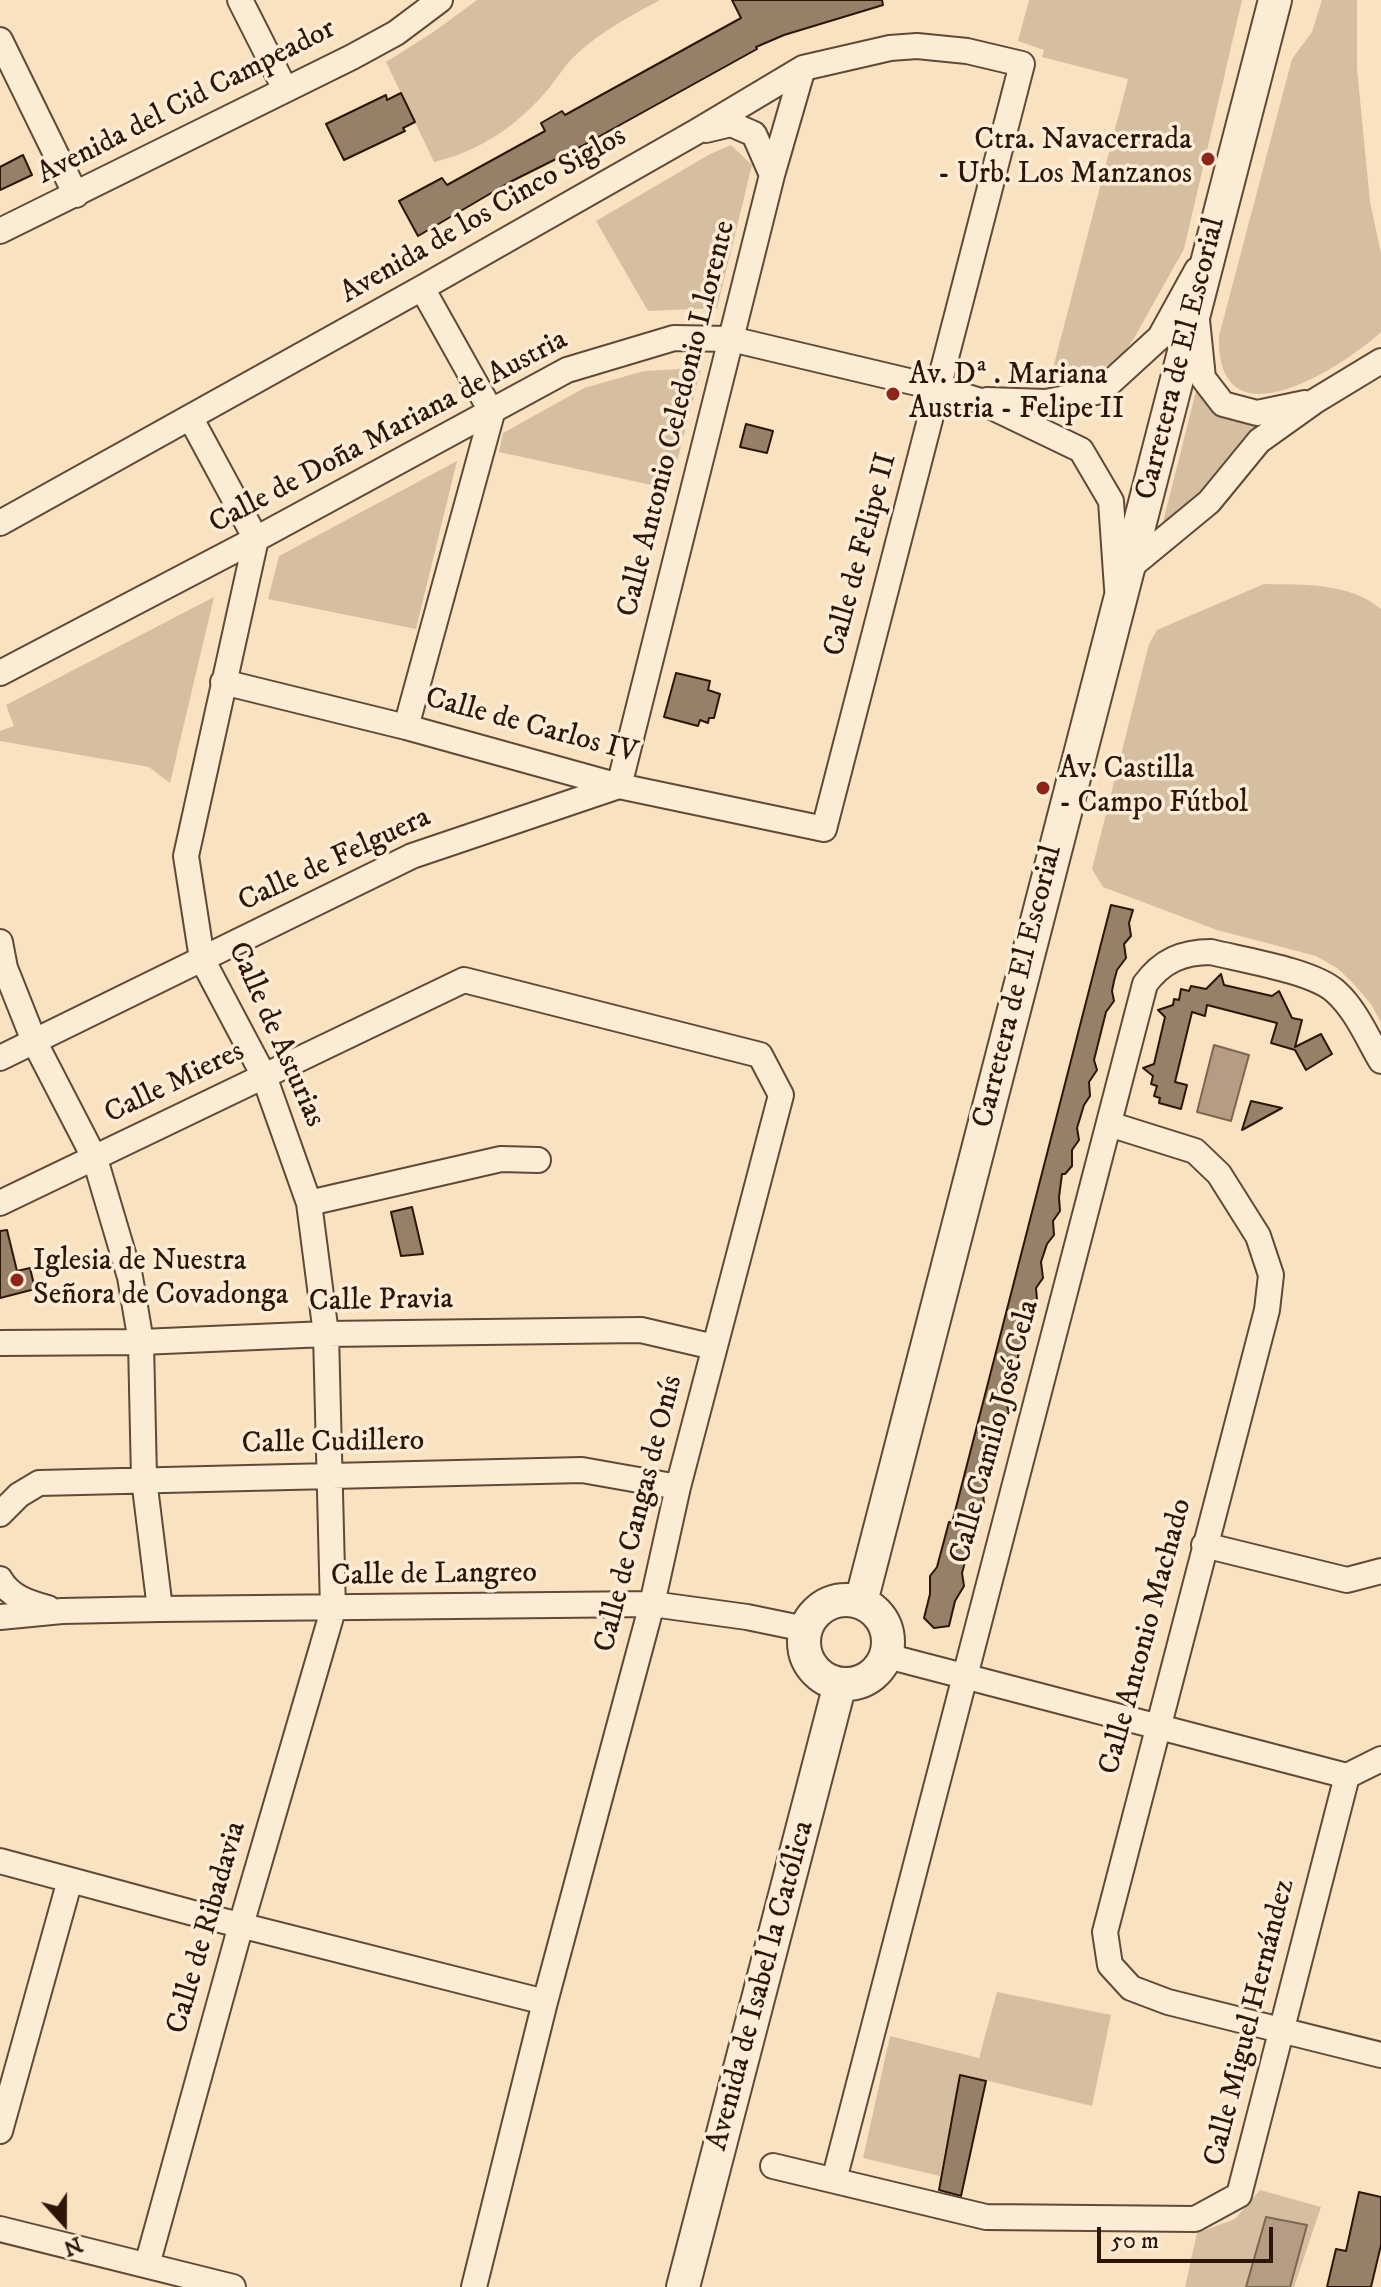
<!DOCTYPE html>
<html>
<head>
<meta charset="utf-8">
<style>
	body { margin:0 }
	#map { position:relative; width:1381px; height:2287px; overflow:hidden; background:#f9e2c0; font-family:"IM FELL DW Pica",serif }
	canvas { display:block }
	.north { position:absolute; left:24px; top:2183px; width:80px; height:80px; -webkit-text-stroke:6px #fbecd6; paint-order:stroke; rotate:159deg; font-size:22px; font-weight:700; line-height:32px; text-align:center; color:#2d1609 }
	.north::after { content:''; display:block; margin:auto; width:28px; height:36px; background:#2d1609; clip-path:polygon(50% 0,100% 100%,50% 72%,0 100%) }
	.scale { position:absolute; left:1097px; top:2227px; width:176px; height:36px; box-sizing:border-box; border:4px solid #2d1609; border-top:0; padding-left:10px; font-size:24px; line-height:28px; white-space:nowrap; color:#2d1609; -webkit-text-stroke:6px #fbecd6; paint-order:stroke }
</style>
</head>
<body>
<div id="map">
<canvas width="1381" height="2287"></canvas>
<div class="north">N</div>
<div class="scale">50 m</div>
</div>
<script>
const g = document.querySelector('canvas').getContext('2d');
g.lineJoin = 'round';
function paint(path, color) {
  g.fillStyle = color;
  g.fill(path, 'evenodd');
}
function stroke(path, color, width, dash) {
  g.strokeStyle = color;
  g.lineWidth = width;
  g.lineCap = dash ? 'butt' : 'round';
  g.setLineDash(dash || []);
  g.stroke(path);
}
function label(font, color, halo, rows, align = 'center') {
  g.font = font + ' "IM FELL DW Pica",serif';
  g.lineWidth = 7;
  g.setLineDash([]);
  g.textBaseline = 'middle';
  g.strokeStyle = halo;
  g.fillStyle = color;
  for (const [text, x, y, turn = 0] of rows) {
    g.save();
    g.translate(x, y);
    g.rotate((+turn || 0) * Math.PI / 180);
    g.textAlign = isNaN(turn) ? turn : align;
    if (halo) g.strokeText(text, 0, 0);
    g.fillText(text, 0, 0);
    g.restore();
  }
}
const green = new Path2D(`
	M477 0H660C628 17 593 36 569 62 562 70 556 79 550 87 518 125 483 150 434 162L386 62 432 33Z
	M1029 0H1242L1184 249 1133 340 1120 358 1101 369 1075 377 1051 376 1128 79 1042 57 1044 50 1018 41Z
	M1322 0H1357V69L1370 202 1381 253V332C1339 370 1216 448 1219 336L1292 59 1312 32Z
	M731 145 752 165 717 308 648 311 596 221 710 154Z
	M701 368 670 489 499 452 503 433 584 388 644 371Z
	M1196 391 1261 423C1233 443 1229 462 1209 488 1198 502 1179 515 1163 522Z
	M457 461 416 629 268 599 279 556Z
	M1264 584C1303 585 1349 582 1381 609V1023L1371 1004 1352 982 1337 968 1316 956 1217 930 1103 887 1092 869 1149 644 1157 630Z
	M214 597 170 783 149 767 0 741V731L14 726 6 705Z
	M997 1992 1111 2015 1092 2106 960 2074 940 2176 863 2158 890 2036 979 2058Z
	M1260 2190 1321 2207 1294 2287H1185L1197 2233 1235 2219Z`);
const water = new Path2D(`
	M1214 1045 1249 1055 1231 1121 1197 1112Z
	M1266 2217 1307 2225 1290 2287H1246Z`);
const building = new Path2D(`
	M732 0H882L883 5 784 35 756 47 757 49 582 146 510 182 418 236 399 201 442 178 447 185 545 131 541 123 562 111 565 115 741 18Z
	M401 93 415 122 403 128 405 131 344 160 326 124 386 95 387 100Z
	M23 155 32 175 0 190V167Z
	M746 424 773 431 767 453 740 447Z
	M676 673 710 681 708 690 720 694 714 718H709L708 723 700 720 698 726 664 717Z
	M1111 905 1133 910 1129 923 1131 936 1124 944 1126 958 1117 970 1114 981 1112 991 1114 1001 1106 1012 1094 1060 1097 1070 1089 1082 1090 1096 1084 1105 1077 1128 1079 1140 1072 1150V1166L1065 1174H1062L1059 1197 1060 1211 1053 1221 1054 1235 1047 1244 1041 1262 1043 1278 1036 1288 1037 1300 1030 1311 1024 1332 1026 1342 1018 1356 1019 1371 1010 1379 1006 1402 1009 1412 1001 1424 994 1448 983 1493 984 1504 977 1518 962 1573 964 1586 955 1601 949 1626 934 1628 924 1618 930 1594V1576L937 1567 949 1522 952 1523Z
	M1221 974 1224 985 1272 996 1279 991 1292 1018 1302 1020 1295 1047 1321 1034 1332 1054 1306 1070 1295 1050 1271 1043 1277 1023 1207 1005 1205 1016 1192 1012 1175 1082 1187 1085 1181 1109 1159 1103 1160 1098 1154 1096 1157 1086 1151 1084 1153 1076 1143 1068 1154 1064 1165 1017 1158 1010 1173 1005 1174 999 1179 1000 1181 989 1189 991 1191 986 1206 989Z
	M1251 1101 1282 1108 1242 1130Z
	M412 1207 423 1254 401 1256 391 1212Z
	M7 1230 17 1271 30 1268 35 1289 0 1298V1231Z
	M960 2075 986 2081 961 2196 939 2190Z
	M1359 2192 1381 2197V2245L1371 2287H1327L1336 2249 1346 2251Z`);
const minor = new Path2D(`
	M240 0 285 89
	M0 40 76 195
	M706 130 731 124 754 134 772 175
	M0 231 352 57 396 33 440 0
	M1197 320 1203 378 1223 404 1257 413 1305 403
	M987 400 1046 402 1101 391 1160 337 1197 270
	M0 523 422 288 696 132 803 68 890 48 917 46 967 51 1022 64 824 829 619 786 406 727 223 682
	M1129 568 1209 502 1259 441 1315 401 1381 361
	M0 673 256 539 567 370 674 338 731 339 938 388 977 400 1081 450 1111 501 1117 588
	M406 727 492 413 422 288
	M0 942 5 968 34 1041 95 1159 130 1277 141 1342 144 1479 160 1609
	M0 1058 412 856 619 786 772 175 803 68
	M1109 1124 1195 1151 1219 1174 1258 1236 1271 1275 1267 1310 1105 1932 1110 1965 1131 1988 1168 2002 1381 2055
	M0 1203 464 980 760 1055 781 1095 678 1487 652 1604 545 2002 474 2287
	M309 1203 501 1159 538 1160
	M0 1343 141 1342 326 1334 641 1330 714 1347
	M0 1514 19 1495 39 1483 582 1470 678 1487
	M1204 1545 1347 1580 1381 1571
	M0 1579C10 1597 29 1603 48 1608
	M0 1617 62 1611 160 1609 652 1604 747 1617 805 1629
	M887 1656 1347 1776 1381 1759
	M0 1861 208 1917 545 2002
	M0 2131 70 1880
	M773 2166 986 2217 1195 2219 1239 2195 1347 1776
	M834 2180 1145 984C1162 961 1182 952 1211 952 1243 960 1314 971 1336 992 1356 1010 1368 1039 1381 1061
	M0 2229 233 2287
	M147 2265 241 1925 333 1610 326 1334 309 1203 264 1076 202 959 186 856 256 539 190 417`);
const tertiary = new Path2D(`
	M804 1642a42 42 0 1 1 84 0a42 42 0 1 1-84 0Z
	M861 1602 1275 0
	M683 2287 840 1684`);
const markers = [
	[1208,159,8,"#8f2418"],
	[893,394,8,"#8f2418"],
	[1043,788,8,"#8f2418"],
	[17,1280,8,"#8f2418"]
];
const streetNames = [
	["Avenida del Cid Campeador",187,103,-27],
	["Avenida de los Cinco Siglos",484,216,-30],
	["Carretera de El Escorial",1182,359,-76],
	["Calle Antonio Celedonio Llorente",678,419,-76],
	["Calle de Doña Mariana de Austria",389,433,-28],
	["Calle de Felipe II",862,555,-75],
	["Calle de Carlos IV",531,727,15],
	["Calle de Felguera",335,861,-25],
	["Carretera de El Escorial",1019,987,-76],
	["Calle de Asturias",275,1035,66],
	["Calle Mieres",175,1084,-26],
	["Calle Pravia",381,1302,-1],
	["Calle Camilo José Cela",996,1432,-75],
	["Calle Cudillero",333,1444,-1],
	["Calle de Cangas de Onís",640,1514,-76],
	["Calle de Langreo",434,1576,-1],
	["Calle Antonio Machado",1147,1637,-75],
	["Calle de Ribadavia",208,1928,-74],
	["Avenida de Isabel la Católica",762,1986,-75],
	["Calle Miguel Hernández",1251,2023,-76]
];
const poiNames = [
	["Ctra. Navacerrada",1192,142,"right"],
	["- Urb. Los Manzanos",1192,176,"right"],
	["Av. Dª . Mariana",909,377],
	["Austria - Felipe II",909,411],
	["Av. Castilla",1059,771],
	["- Campo Fútbol",1059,805],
	["Iglesia de Nuestra",33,1263],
	["Señora de Covadonga",33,1297]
];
paint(green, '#d6bfa1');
paint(water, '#b49d82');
stroke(water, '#7e6752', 2);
paint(building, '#978068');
stroke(building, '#2d1609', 2);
stroke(minor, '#604937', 28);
stroke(tertiary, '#604937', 36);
stroke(minor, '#fbecd6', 24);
stroke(tertiary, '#fbecd6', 32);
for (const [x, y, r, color] of markers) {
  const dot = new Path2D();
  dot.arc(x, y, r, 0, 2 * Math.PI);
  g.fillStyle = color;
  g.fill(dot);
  stroke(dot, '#fbecd6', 3);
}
label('30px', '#2d1609', '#fbecd6', streetNames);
label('30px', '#2d1609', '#fbecd6', poiNames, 'left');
</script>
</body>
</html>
